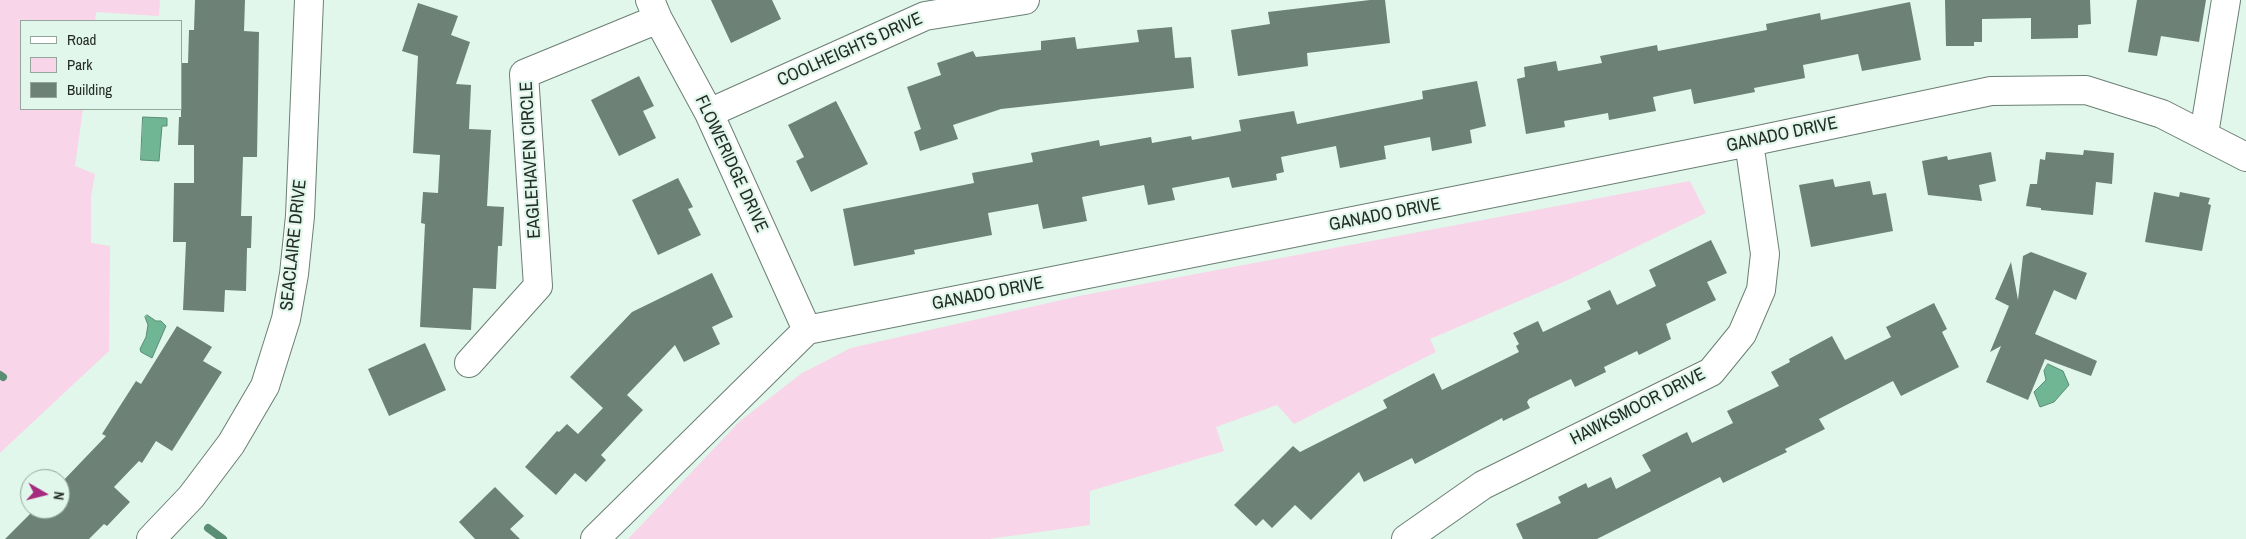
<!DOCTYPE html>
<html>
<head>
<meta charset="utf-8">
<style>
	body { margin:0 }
	#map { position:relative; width:2246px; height:539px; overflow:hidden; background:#e1f7eb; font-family:"Archivo Narrow",sans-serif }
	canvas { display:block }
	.legend { position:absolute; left:20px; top:20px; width:162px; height:90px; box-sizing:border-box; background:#e1f7eb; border:1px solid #95a69d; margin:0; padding:6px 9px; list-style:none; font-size:15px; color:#242c27 }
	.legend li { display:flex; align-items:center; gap:10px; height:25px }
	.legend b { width:25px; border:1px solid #95a69d }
	.north { position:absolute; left:20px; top:469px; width:50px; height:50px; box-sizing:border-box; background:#e1f7eb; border:1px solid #95a69d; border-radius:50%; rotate:98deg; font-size:14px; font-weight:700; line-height:20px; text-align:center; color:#242c27 }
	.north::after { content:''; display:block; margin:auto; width:18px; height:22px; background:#a62b7e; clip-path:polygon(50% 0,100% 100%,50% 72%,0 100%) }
</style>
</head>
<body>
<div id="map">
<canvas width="2246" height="539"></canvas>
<ul class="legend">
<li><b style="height:6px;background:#fff"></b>Road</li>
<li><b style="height:14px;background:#f8d5e8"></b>Park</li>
<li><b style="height:14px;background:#6d8177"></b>Building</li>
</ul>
<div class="north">N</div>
</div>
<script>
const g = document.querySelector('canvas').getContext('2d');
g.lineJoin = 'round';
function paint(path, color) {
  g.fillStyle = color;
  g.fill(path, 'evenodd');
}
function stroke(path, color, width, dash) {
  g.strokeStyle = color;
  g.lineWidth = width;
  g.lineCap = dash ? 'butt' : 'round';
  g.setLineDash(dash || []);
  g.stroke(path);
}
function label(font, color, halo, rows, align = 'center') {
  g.font = font + ' "Archivo Narrow",sans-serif';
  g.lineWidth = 4.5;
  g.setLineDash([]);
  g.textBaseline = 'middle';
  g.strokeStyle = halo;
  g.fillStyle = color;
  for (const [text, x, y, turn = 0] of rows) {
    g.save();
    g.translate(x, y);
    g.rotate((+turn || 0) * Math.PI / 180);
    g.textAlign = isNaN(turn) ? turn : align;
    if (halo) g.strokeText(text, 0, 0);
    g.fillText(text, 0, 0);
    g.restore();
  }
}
const green = new Path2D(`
	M0 0H160L159 16 96 12 95 21H21V109H83L75 166 95 174 91 196V243L110 246 109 351 0 453Z
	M1690 181 1706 213 1568 280 1430 339 1436 352 1294 424 1277 405 1216 427 1224 451 1090 491V525L989 539H628L740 421 802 373 851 348 1079 296Z`);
const water = new Path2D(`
	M143 117 167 118V126H162L159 161 141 160Z
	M147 315 156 321H161L166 326 152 358 141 352 140 349 146 337 148 325 145 317Z
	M2048 364 2063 371 2069 385 2054 402 2040 407 2034 392 2046 380 2044 371Z`);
const stream = new Path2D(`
	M0 375 3 377
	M208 528 223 539`);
const building = new Path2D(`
	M195 0H245L244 31 259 32 257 157H243L241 216H252L251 248H247L246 291 225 290 224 312 183 310 186 242H173L174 183H194V145H178L179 117H181V63H188L189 30H194Z
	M711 0H772L781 19 731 43Z
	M1370 0H1385L1390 43 1307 53 1308 66 1238 76 1231 30 1270 24 1268 12Z
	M1945 0H2090L2091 24 2078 25V38L2031 39V18L1982 19V42H1974V46H1946Z
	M2137 0H2206L2199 42 2161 36 2157 56 2128 52Z
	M1910 2 1921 60 1862 71 1858 54 1803 65 1805 78 1754 88 1755 92 1694 104 1691 89 1653 97 1656 111 1609 120 1608 113 1564 121 1565 127 1526 134 1517 79 1525 77 1524 67 1556 61 1558 71 1602 63 1600 56 1657 45 1658 51 1767 30 1766 24 1820 13 1821 20Z
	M418 3 458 16 451 35 470 42 456 84 471 85 469 129 491 130 487 206 504 207 502 246H498L496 289 473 288 471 330 420 327 425 224 421 223 423 192 438 193 440 155 413 153 418 56 402 51Z
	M1172 27 1175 58 1191 57 1194 88 1001 109 953 125 958 139 920 151 914 132 921 129 907 87 941 75 937 63 973 51 976 57 1041 50V41L1075 37 1077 49 1139 42 1137 30Z
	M639 76 654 106 643 111 656 138 619 156 591 100Z
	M1477 81 1486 126 1470 130 1472 143 1432 151 1430 137 1384 146 1386 159 1340 168 1336 146 1281 157 1284 172 1276 174 1277 180 1232 188 1229 177 1172 188 1175 200 1148 205 1144 185 1082 197 1087 221 1043 229 1038 204 988 213 992 235 914 250 915 254 854 266 843 209 974 183 972 173 1033 162 1031 153 1099 140 1100 146 1151 137 1152 143 1191 136 1192 140 1241 131 1239 120 1294 111 1297 124 1423 99 1422 91Z
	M836 101 868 164 811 192 796 161 804 157 788 125Z
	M2084 150 2114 153 2112 184 2096 182 2093 215 2041 210V208L2026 206 2030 184H2037L2040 159 2045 160 2046 152 2083 155Z
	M1991 152 1996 181 1979 185 1982 201 1928 195 1922 161 1947 156 1948 160Z
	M678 178 693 207 688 209 701 235 658 255 632 200Z
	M1833 179 1835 187 1870 181 1873 195 1886 193 1893 231 1811 247 1799 185Z
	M2154 192 2179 197 2180 192 2210 198 2208 204 2211 205 2202 251 2145 242Z
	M1711 240 1727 273 1707 282 1716 300 1666 324 1671 339 1639 355 1637 351 1604 367 1606 372 1575 387 1571 379 1529 399 1527 402 1530 408 1503 421 1502 418 1415 464 1412 458 1364 482 1359 472 1311 520 1295 505 1272 528 1263 519 1256 526 1234 505 1293 446 1300 452 1387 408 1383 400 1434 373 1442 390 1519 352 1516 346 1519 344 1513 333 1538 321 1543 332 1591 309 1587 301 1610 290 1617 305 1656 286 1649 270Z
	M2031 252 2087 273 2076 300 2054 290 2035 334 2097 361 2091 376 2045 359 2028 400 1986 382 2001 346 1990 352 2009 306 1995 299 2011 262 2018 300 2023 256Z
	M712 273 733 317 712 327 720 344 684 362 675 345 627 395 643 410 601 455 606 460 586 482 575 473 556 495 525 467 557 431 559 432 567 424 578 434 603 408 570 377 632 312Z
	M1934 303 1947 329 1942 332 1959 367 1901 396 1893 381 1819 419 1825 429 1785 449 1787 452 1723 483 1720 477 1597 539H1523L1516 524 1561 503 1558 497 1586 483 1588 488 1611 477 1616 489 1651 471 1642 455 1687 432 1692 443 1733 423 1727 411 1779 386 1771 372 1790 362 1789 359 1832 336 1845 360 1891 337 1886 327Z
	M177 326 212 347 203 361 222 372 172 451 156 441 142 463 139 461 114 487 130 502 107 526 104 524 89 539H5L35 509H60V484L106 436 102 434 136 381 141 384Z
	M425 343 446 390 389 416 368 369Z
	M495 487 524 516 510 529 520 539H475L459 522Z`);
const minor = new Path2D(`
	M650 0 658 19 709 113 807 330
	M709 113 925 16 1025 0
	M2204 134 2226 0
	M469 363 538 286 524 74 658 19
	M151 539 191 497 231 444 265 386 286 319 294 274 300 216 309 0
	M595 539 807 330 1749 142 1991 91 2086 90 2162 114 2246 157
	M1406 539 1483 485 1711 372 1742 334 1761 290 1765 254 1749 142`);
const streetNames = [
	["COOLHEIGHTS DRIVE",850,50,-24],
	["GANADO DRIVE",1782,135,-12],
	["EAGLEHAVEN CIRCLE",531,160,-93],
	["FLOWERIDGE DRIVE",731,164,65],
	["GANADO DRIVE",1385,215,-11],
	["SEACLAIRE DRIVE",294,245,-84],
	["GANADO DRIVE",988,294,-11],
	["HAWKSMOOR DRIVE",1638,407,-27]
];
paint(green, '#f8d5e8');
paint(water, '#70b695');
stroke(water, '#598d74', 1);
stroke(stream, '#598d74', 8);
paint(building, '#6d8177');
stroke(minor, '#6b7f74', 30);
stroke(minor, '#fff', 28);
label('18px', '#242c27', '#e1f7eb', streetNames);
</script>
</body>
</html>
